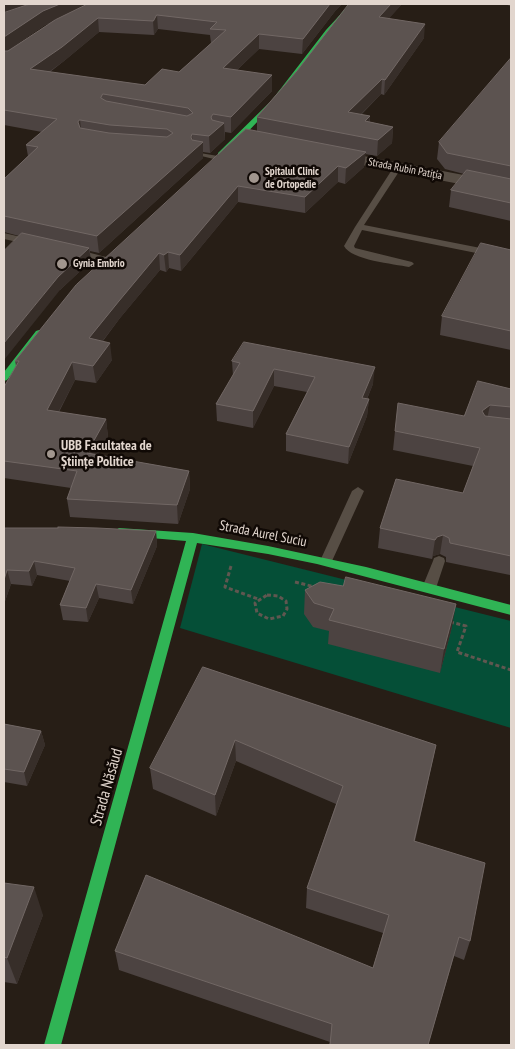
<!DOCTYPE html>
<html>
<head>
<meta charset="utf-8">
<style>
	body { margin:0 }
	#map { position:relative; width:515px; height:1049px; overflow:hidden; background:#271e16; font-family:"PT Sans Narrow",sans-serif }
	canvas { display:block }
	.frame { position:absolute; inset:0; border:5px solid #e2d6ce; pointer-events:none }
</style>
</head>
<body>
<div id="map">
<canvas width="515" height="1049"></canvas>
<div class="frame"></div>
</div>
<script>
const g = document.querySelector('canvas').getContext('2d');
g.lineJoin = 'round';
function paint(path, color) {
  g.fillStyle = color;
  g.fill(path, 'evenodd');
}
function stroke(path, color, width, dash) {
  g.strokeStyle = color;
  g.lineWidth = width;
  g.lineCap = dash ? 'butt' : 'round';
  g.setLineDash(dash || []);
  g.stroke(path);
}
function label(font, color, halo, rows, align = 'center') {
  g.font = font + ' "PT Sans Narrow",sans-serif';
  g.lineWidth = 5;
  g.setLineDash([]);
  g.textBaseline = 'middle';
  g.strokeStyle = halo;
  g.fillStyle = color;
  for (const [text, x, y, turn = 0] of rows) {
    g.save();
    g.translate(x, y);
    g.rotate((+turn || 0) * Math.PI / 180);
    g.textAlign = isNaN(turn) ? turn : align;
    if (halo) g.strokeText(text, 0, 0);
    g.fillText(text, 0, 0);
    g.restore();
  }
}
const green = new Path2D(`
	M202 544 511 621V728L180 628Z`);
const path = new Path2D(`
	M231 566 225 587 258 599
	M295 582 315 587
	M267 595 278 596 286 601 287 609 283 616 269 619 257 613 255 603Z
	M450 622 466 626 457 652 511 670`);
const lane = new Path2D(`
	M504 4H511V6Z
	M194 152 218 156 222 158 218 160 193 154Z
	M395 165 402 167 364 225 511 254V260L362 230 354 246 355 248 412 262 414 264 409 267C394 264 351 260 344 246L355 227Z
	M4 233 34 240 36 242 31 245 4 239Z
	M75 249 110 258 112 260 107 263 72 254 70 252Z
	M358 487 364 491 332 561 331 564H321L320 561 352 491Z
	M439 556 444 558 445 561 436 588 434 591H424L422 588 433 561 434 558Z`);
const street = new Path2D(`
	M332 150 511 184V194L326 158 324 155 326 152Z`);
const fast = new Path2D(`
	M350 4H356L330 32 276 102 224 157H218V153L272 100 326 30Z
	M39 330 44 333 7 380 4 381V372L36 331Z
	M119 528 193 533 268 546 366 567 511 605V615L317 564 268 554 197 543 61 1045H44L186 541 115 535 113 532Z`);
const wall = new Path2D(`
	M4 4H342L336 10 302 54 259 49 237 70 272 91 231 133 225 132V139L210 153 203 152V158L99 253 90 251 91 261 60 290 19 236 4 232V179L28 156 26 145 42 132 4 125ZM53 22 7 51 45 25ZM158 29 210 35 211 43H212L179 72 145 85 50 72 64 61 99 32 154 35Z
	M350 4H402L389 18 424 38 384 95 381 94 361 115 370 116V122L393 127 392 143 377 156 365 154 364 167 345 184 338 182 305 213 238 202 181 271 169 268 166 272 160 270 120 318 103 341 112 360 96 383 75 380 59 412 106 419 108 437 98 455 189 471 190 489 178 524 70 517 67 499 71 488 4 478V387L16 366 15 361 257 131V117L297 71Z
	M511 58V221L449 207 451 190 464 174 445 169 437 159 439 142Z
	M511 250V350L440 335 442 316Z
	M232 361 373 384 367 399H369L367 416 348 464 286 451V434L307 392 274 386 253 428 217 421 216 404 233 376Z
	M511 389V569L510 575 446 562V557L440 554 433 556 432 559 378 548 380 528 463 493 473 466 393 450 395 431 464 416Z
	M4 528 156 531 157 546 133 604 99 598 88 622 63 620 60 605 70 581 37 575 32 586 11 584 4 604Z
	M305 590 452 627 440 673 328 644 329 631 313 627 304 614Z
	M203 667 436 745 415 841 470 941 464 960 454 956 428 1045H329L330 1042 119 970 115 951 373 968 383 933 306 908 307 888 336 804 236 761 216 816 153 789 150 768Z
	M4 724 41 731 45 745 27 786 4 782Z
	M4 883 43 915 17 984 4 982Z`);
const shadedWall = new Path2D(`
	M4 4H37L4 17Z
	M60 4H92L45 25 4 53V37L43 11Z
	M330 4H342L336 10 302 54 303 39Z
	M391 4H402L378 31 379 17Z
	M157 15 158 29 154 35 153 21Z
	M98 18 99 32 64 61 32 84 30 69Z
	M425 24 424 38 384 95 385 80Z
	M259 34V49L223 83V68Z
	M272 75V91L231 133V117Z
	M382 79 381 94 347 128 348 112Z
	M370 116 369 132 365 121Z
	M80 120 82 136 78 122Z
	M224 123 225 139 210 153 209 136Z
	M393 127 392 143 377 156 378 140Z
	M192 134 193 150 203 142V158L99 253 97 236Z
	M366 152 364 167 345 184 346 168Z
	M338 166V182L305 213V197Z
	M238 186V202L181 271 180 255Z
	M89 248 91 261 60 290 4 360V343L58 277Z
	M168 252 169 268 166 272 164 255Z
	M159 253 160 270 120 318 91 356 89 338 119 301Z
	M110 343 112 360 96 383 93 366Z
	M72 362 75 380 50 428 47 410Z
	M375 367 373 384 360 415 362 398Z
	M274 369V386L253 428V411Z
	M369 399 367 416 348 464 349 447Z
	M490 405 486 424 482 411Z
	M106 419 108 437 89 471 87 453Z
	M189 471 190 489 178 524 177 505Z
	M156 531 157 546 133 604 131 590Z
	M443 535 440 554 433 556 432 559 435 540 437 537Z
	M34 561 37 575 32 586 29 571Z
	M7 570 11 584 4 604V580Z
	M96 584 99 598 88 622 86 608Z
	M456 604 452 627 440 673 444 649Z
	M41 731 45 745 27 786 24 772Z
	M235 740 236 761 216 816 215 795Z
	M34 887 43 915 17 984 7 958Z`);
const building = new Path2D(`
	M30 4H60L43 11 4 37V13Z
	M88 4H330L303 39 259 34 223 68 272 75 231 117 213 114 211 117 212 120 224 123 209 136 192 134 191 137 192 140 203 142 97 236 4 216V179L38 147 26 145 57 119 4 110V51H8L55 20ZM157 15 217 22 210 29 226 30 179 72 162 69 145 85 30 69 62 47 98 18 153 21ZM103 94 188 108 193 113 187 116 106 101 101 98ZM80 120 110 125 167 129 173 133 167 137 109 133 80 128 78 122Z
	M349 4H391L379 17 425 24 385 80 382 79 348 112 370 116 365 121 393 127 378 140 257 117 297 71Z
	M511 58V166L447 153 439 142Z
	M246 129 366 152 346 168 338 166 305 197 238 186 180 255 168 252 164 255 159 253 119 301 89 338 110 343 93 366 72 362 47 410 106 419 87 453 189 471 177 505 67 499 77 471 4 461V387L19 361H15L76 285Z
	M467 170 511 179V203L451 190Z
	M22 233 89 248 58 277 4 343V251Z
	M481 243 511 250V331L442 316Z
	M244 342 375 367 362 398 369 399 349 447 286 434 315 377 274 369 253 411 216 404 240 363 232 361Z
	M478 381 511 389V407L490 405 482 411 485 416 511 419V556L450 543 449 538 443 535 437 537 435 540 380 528 396 479 463 493 480 448 395 431 398 403 464 416Z
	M58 527 97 528 156 531 131 590 96 584 86 608 60 605 75 568 34 561 29 571 7 570 4 580V528H58Z
	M346 577 456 604 444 649 329 620 334 609 314 603 305 590 320 582 343 586Z
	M203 667 436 745 414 841 485 863 470 941 459 937 428 1045H330L332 1024 115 951 146 875 373 968 389 915 307 888 343 786 235 740 215 795 150 768Z
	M4 724 41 731 24 772 4 769Z
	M4 883 34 887 7 958 4 957Z`);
const markers = [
	[254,178,6,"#a1968e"],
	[62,264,6,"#a1968e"],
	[51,454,5,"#a1968e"]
];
const farStreetnames = [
	["Strada Rubin Patiția",405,169,11]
];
const farPoinames = [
	["Spitalul Clinic",265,172],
	["de Ortopedie",265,185],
	["Gynia Embrio",73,264]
];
const poiNames = [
	["UBB Facultatea de",61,446],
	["Științe Politice",61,462]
];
const streetNames = [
	["Strada Aurel Suciu",263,534,11]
];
const nearStreetnames = [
	["Strada Năsăud",107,787,-74]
];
paint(green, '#054f37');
stroke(path, '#605750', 3, [4, 2.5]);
paint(lane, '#574e45');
paint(street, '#574e45');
paint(fast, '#30b455');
paint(wall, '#4c4341');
paint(shadedWall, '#372e29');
paint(building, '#5c5350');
stroke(building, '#716764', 1);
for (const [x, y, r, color] of markers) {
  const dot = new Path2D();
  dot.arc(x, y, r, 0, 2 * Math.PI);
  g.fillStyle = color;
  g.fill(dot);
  stroke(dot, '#100905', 2);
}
label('11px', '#e2d6ce', '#100905', farStreetnames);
label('bold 11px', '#e2d6ce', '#100905', farPoinames, 'left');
label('bold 14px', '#e2d6ce', '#100905', poiNames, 'left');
label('14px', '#e2d6ce', '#100905', streetNames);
label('16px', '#e2d6ce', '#100905', nearStreetnames);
</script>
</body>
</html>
